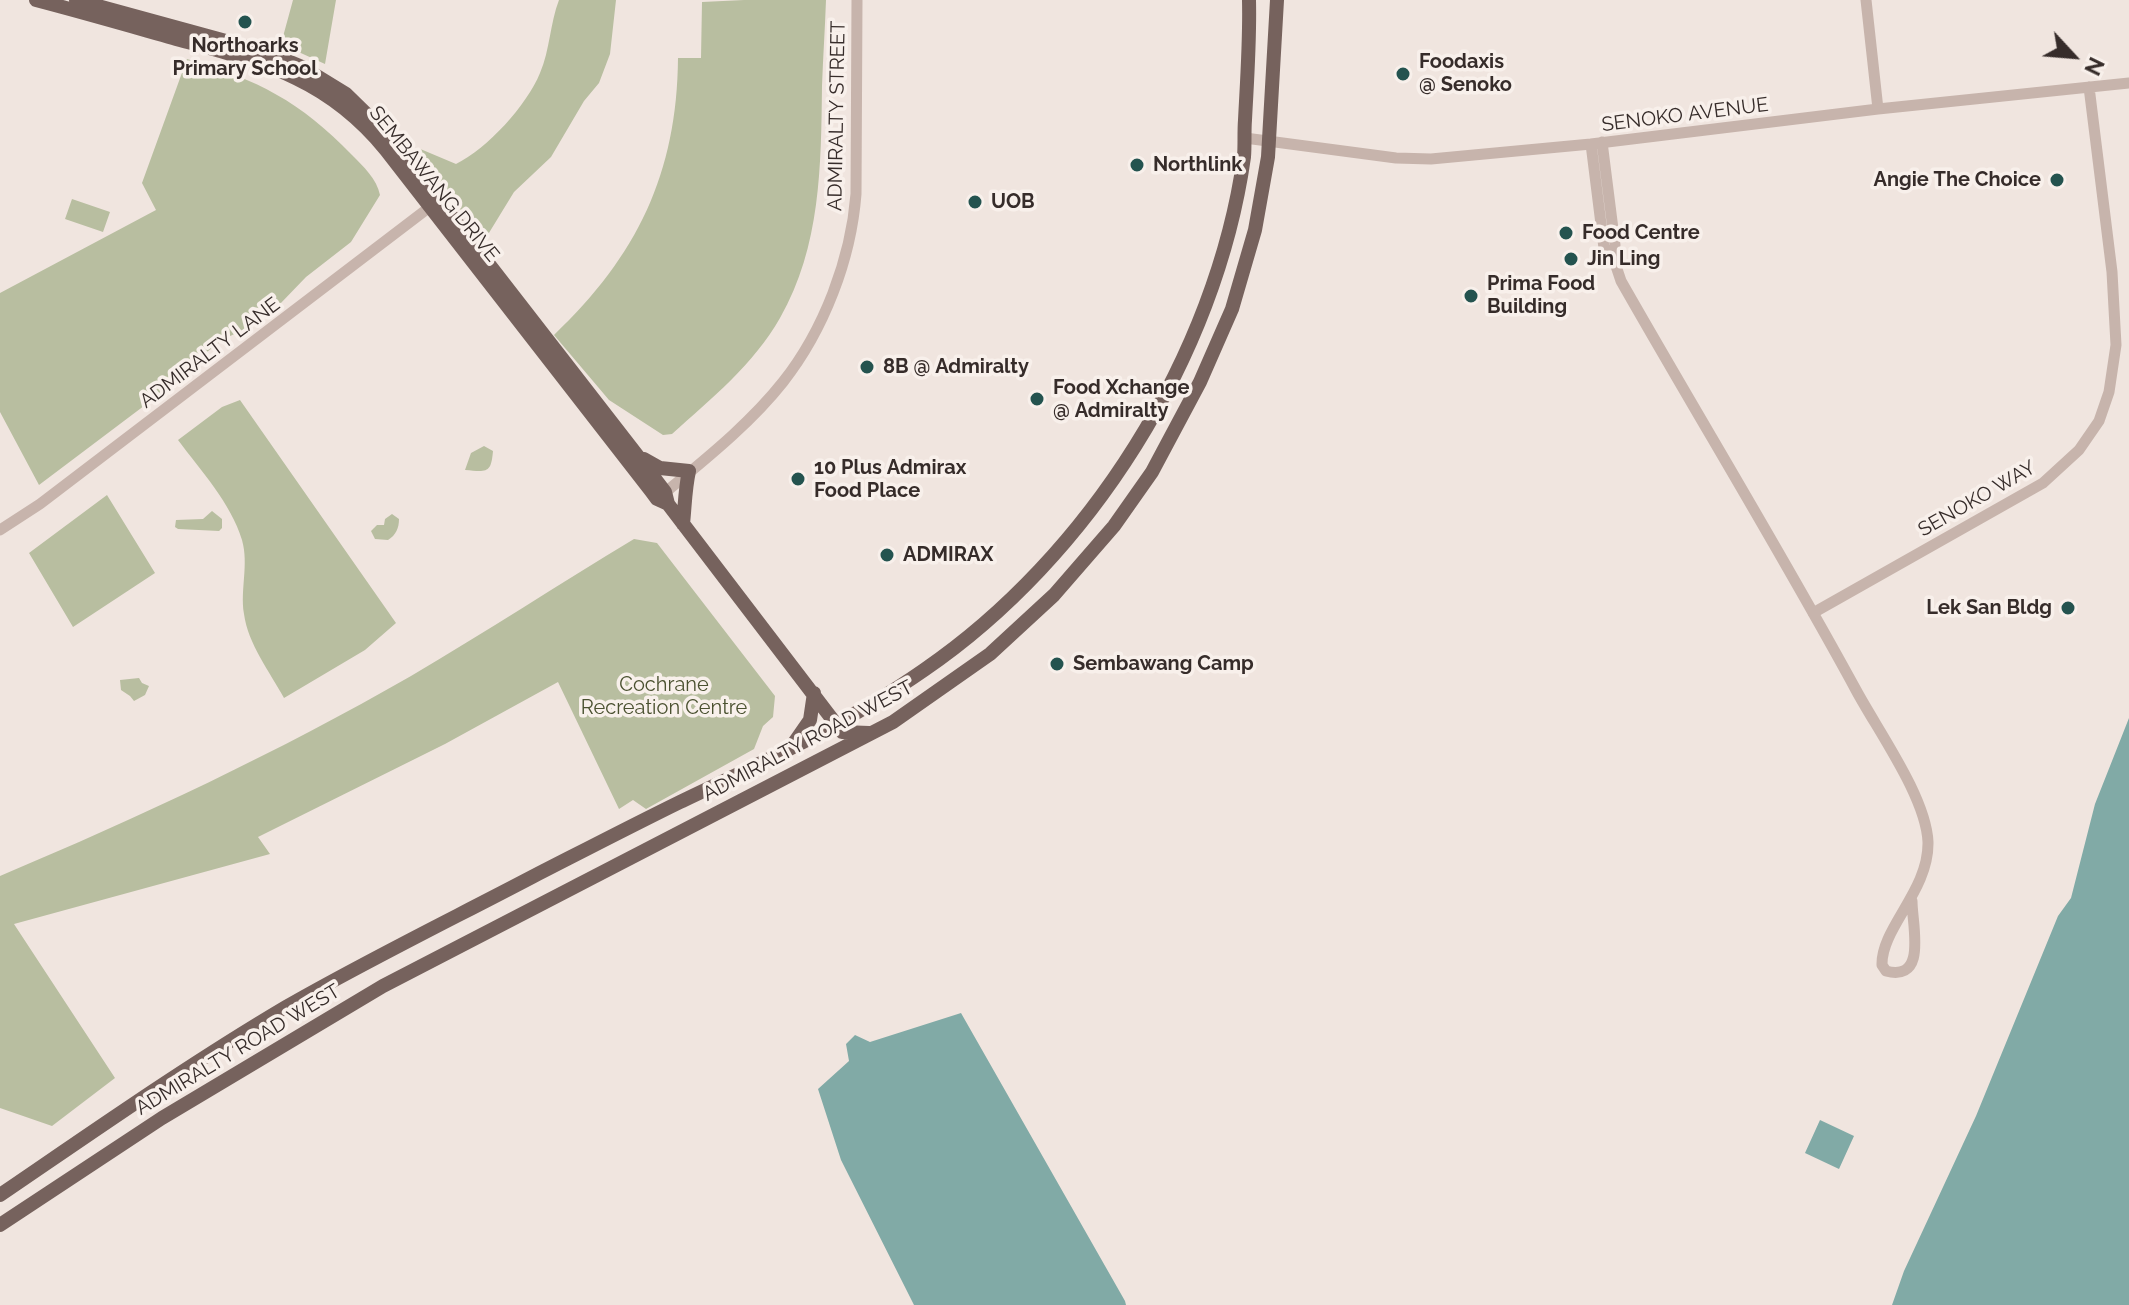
<!DOCTYPE html>
<html>
<head>
<meta charset="utf-8">
<style>
	body { margin:0 }
	#map { position:relative; width:2129px; height:1305px; overflow:hidden; background:#f0e5df; font-family:Raleway,sans-serif }
	canvas { display:block }
	.north { position:absolute; left:2033px; top:16px; width:80px; height:80px; -webkit-text-stroke:6px #f8f0eb; paint-order:stroke; rotate:116deg; font-size:22px; font-weight:700; line-height:32px; text-align:center; color:#362c2a }
	.north::after { content:''; display:block; margin:auto; width:28px; height:36px; background:#362c2a; clip-path:polygon(50% 0,100% 100%,50% 72%,0 100%) }
</style>
</head>
<body>
<div id="map">
<canvas width="2129" height="1305"></canvas>
<div class="north">N</div>
</div>
<script>
const g = document.querySelector('canvas').getContext('2d');
g.lineJoin = 'round';
function paint(path, color) {
  g.fillStyle = color;
  g.fill(path, 'evenodd');
}
function stroke(path, color, width, dash) {
  g.strokeStyle = color;
  g.lineWidth = width;
  g.lineCap = dash ? 'butt' : 'round';
  g.setLineDash(dash || []);
  g.stroke(path);
}
function label(font, color, halo, rows, align = 'center') {
  g.font = font + ' Raleway,sans-serif';
  g.lineWidth = 7;
  g.setLineDash([]);
  g.textBaseline = 'middle';
  g.strokeStyle = halo;
  g.fillStyle = color;
  for (const [text, x, y, turn = 0] of rows) {
    g.save();
    g.translate(x, y);
    g.rotate((+turn || 0) * Math.PI / 180);
    g.textAlign = isNaN(turn) ? turn : align;
    if (halo) g.strokeText(text, 0, 0);
    g.fillText(text, 0, 0);
    g.restore();
  }
}
const green = new Path2D(`
	M293 0H336L325 64 281 44Z
	M559 0H616L610 54 599 83 584 101 551 157 514 192 484 241 416 150 418 148 456 164C487 149 527 105 540 73 550 50 550 23 559 0Z
	M744 0H826C825 29 823 57 822 86 821 166 821 246 780 318 754 364 711 399 672 434L663 435 609 400 554 335C637 256 677 174 678 58H701L702 2Z
	M187 59C258 80 300 101 352 155 363 166 377 179 380 195L351 242 306 277 279 305 249 327 224 339 199 358 181 378 39 485 0 412V293L156 210 142 183Z
	M72 199 110 212 103 232 65 219Z
	M240 400 396 623 365 650 284 698C270 672 248 644 244 614 240 589 249 565 242 540 231 503 201 471 178 440L222 407Z
	M484 446 493 451C491 473 488 472 465 470L471 453Z
	M107 495 155 573 73 627 29 553Z
	M212 511 222 519V528L219 531 178 529 175 527 176 520 203 519Z
	M392 514 399 519C399 528 396 535 388 540L375 539 371 531 377 525H384L385 519Z
	M634 539 657 543 775 696 773 717 763 726 754 749 646 809 633 800 619 809 558 682 445 744 258 837 270 854 14 924 115 1078 52 1126 0 1108V876C140 817 279 752 411 676 486 632 559 584 634 539Z
	M139 678 142 683 149 686 145 695 134 701 130 696 121 690 120 680Z`);
const water = new Path2D(`
	M2129 718V1305H1892L1904 1271 1976 1116 2058 916 2071 898 2095 804Z
	M961 1013 1125 1301 1126 1305H914L841 1160 818 1089 849 1061 846 1044 855 1035 870 1042Z
	M1820 1120 1854 1136 1839 1169 1805 1153Z`);
const minor = new Path2D(`
	M1866 0 1878 109
	M1245 138 1396 158 1431 159 1591 144 1878 109 2129 83
	M1602 142 1615 245 1612 254
	M1591 144 1604 248 1612 254 1621 281C1699 418 1781 552 1856 690 1878 731 1926 797 1928 842 1929 891 1881 928 1882 965L1886 971C1928 982 1912 925 1912 901
	M661 496C703 461 749 425 783 382 824 330 851 259 856 194L857 0
	M0 530 40 504 435 203
	M1813 613 2043 483 2079 450 2099 421 2109 392 2116 345 2112 272 2089 87`);
const major = new Path2D(`
	M36 0C82 12 127 25 173 38 260 62 326 76 386 150L651 491 657 499 668 504
	M76 0 266 52 302 67 346 94 391 138 637 455 665 492 668 504 842 732 869 733
	M644 459 660 468 689 471C685 489 685 505 683 524
	M794 743 810 720 814 693
	M0 1195C94 1131 188 1065 286 1007 366 961 450 920 532 877 581 852 631 826 680 802 764 762 848 723 924 670 1089 557 1216 356 1244 157 1245 145 1244 132 1245 120 1247 80 1250 41 1249 0
	M0 1225 162 1118 383 986 893 722 990 654 1054 595 1114 526 1152 472 1200 382 1232 309 1255 230 1268 157 1277 0`);
const markers = [
	[245,22,8,"#24534f"],
	[1403,74,8,"#24534f"],
	[1137,165,8,"#24534f"],
	[2057,180,8,"#24534f"],
	[975,202,8,"#24534f"],
	[1566,233,8,"#24534f"],
	[1571,259,8,"#24534f"],
	[1471,296,8,"#24534f"],
	[867,367,8,"#24534f"],
	[1037,399,8,"#24534f"],
	[798,479,8,"#24534f"],
	[887,555,8,"#24534f"],
	[2068,608,8,"#24534f"],
	[1057,664,8,"#24534f"]
];
const poiNames = [
	["Northoarks",245,46,"center"],
	["Primary School",245,69,"center"],
	["Foodaxis",1419,62],
	["@ Senoko",1419,85],
	["Northlink",1153,165],
	["Angie The Choice",2041,180,"right"],
	["UOB",991,202],
	["Food Centre",1582,233],
	["Jin Ling",1587,259],
	["Prima Food",1487,284],
	["Building",1487,307],
	["8B @ Admiralty",883,367],
	["Food Xchange",1053,388],
	["@ Admiralty",1053,411],
	["10 Plus Admirax",814,468],
	["Food Place",814,491],
	["ADMIRAX",903,555],
	["Lek San Bldg",2052,608,"right"],
	["Sembawang Camp",1073,664]
];
const streetNames = [
	["SENOKO AVENUE",1685,115,-7],
	["ADMIRALTY STREET",837,116,-89],
	["SEMBAWANG DRIVE",434,184,51],
	["ADMIRALTY LANE",210,353,-37],
	["SENOKO WAY",1977,499,-30],
	["ADMIRALTY ROAD WEST",808,741,-28],
	["ADMIRALTY ROAD WEST",238,1050,-31]
];
const parkNames = [
	["Cochrane",664,685],
	["Recreation Centre",664,708]
];
paint(green, '#b8bea0');
paint(water, '#81aaa6');
stroke(minor, '#c7b4ac', 11);
stroke(major, '#76625d', 14);
for (const [x, y, r, color] of markers) {
  const dot = new Path2D();
  dot.arc(x, y, r, 0, 2 * Math.PI);
  g.fillStyle = color;
  g.fill(dot);
  stroke(dot, '#f8f0eb', 3);
}
label('bold 20px', '#362c2a', '#f8f0eb', poiNames, 'left');
label('20px', '#362c2a', '#f8f0eb', streetNames);
label('20px', '#4a5130', '#f8f0eb', parkNames);
</script>
</body>
</html>
